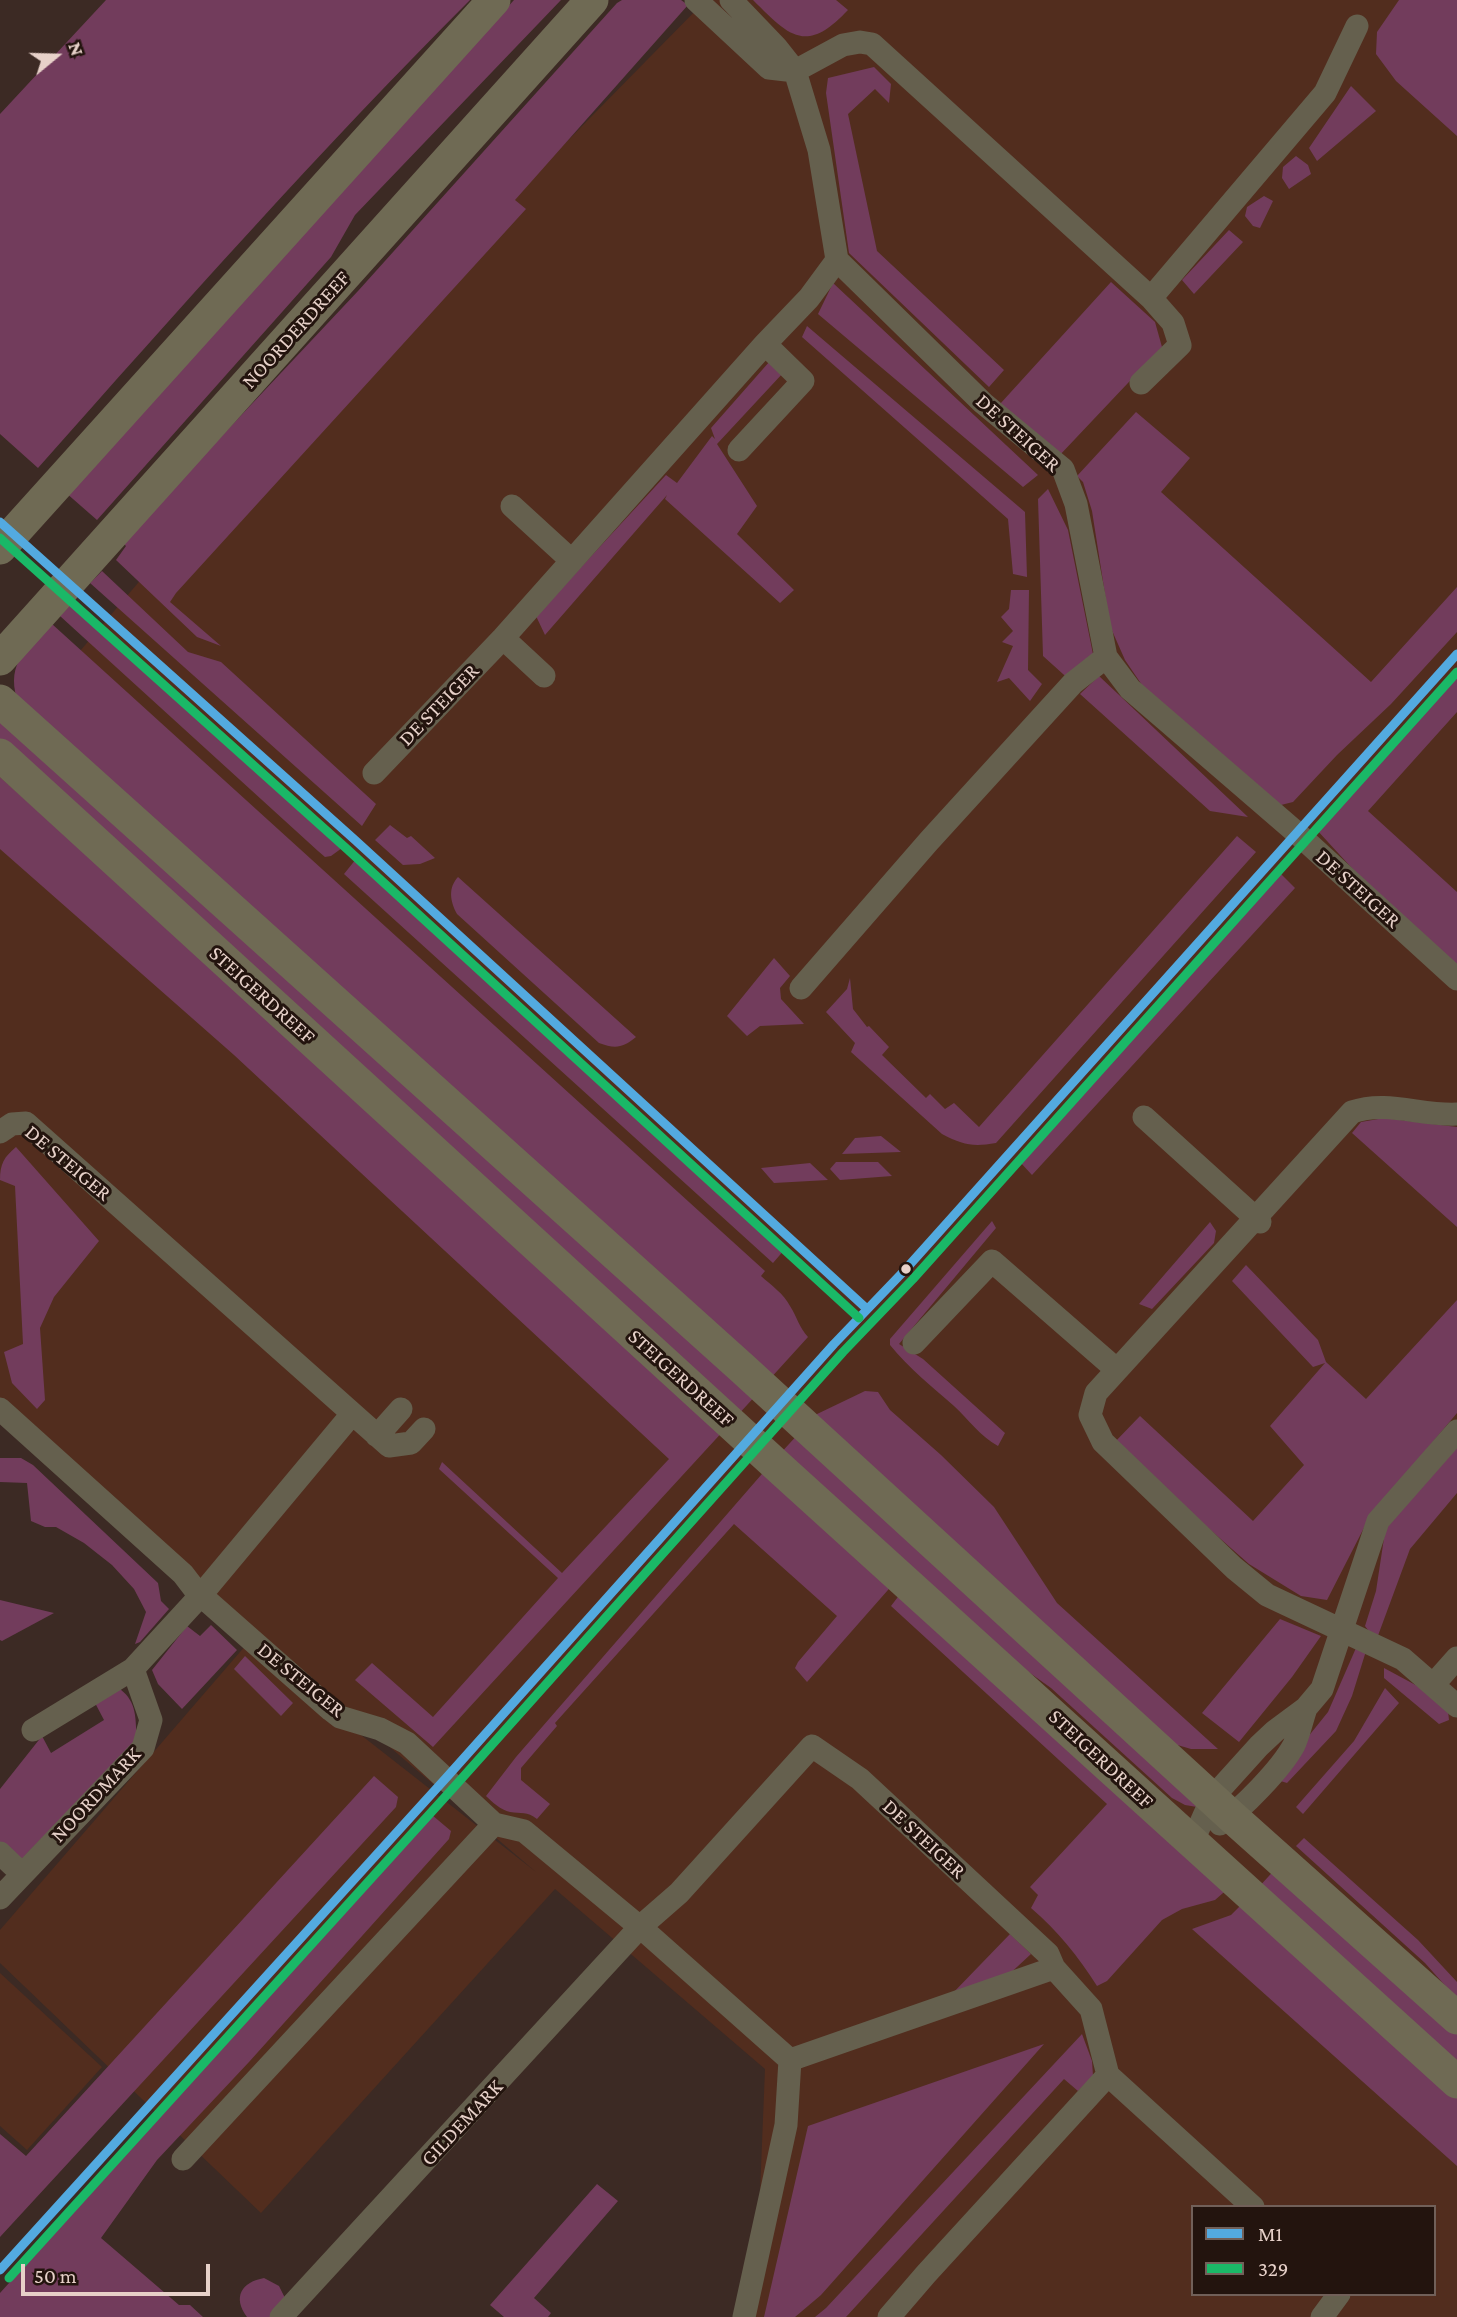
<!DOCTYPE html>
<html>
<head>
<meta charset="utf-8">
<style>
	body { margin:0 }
	#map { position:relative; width:1457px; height:2317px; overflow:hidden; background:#3c2a24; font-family:"Crimson Pro",serif }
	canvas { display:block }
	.legend { position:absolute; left:1191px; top:2205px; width:245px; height:91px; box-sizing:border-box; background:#23140e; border:2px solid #716059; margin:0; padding:9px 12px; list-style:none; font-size:21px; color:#e7d1c9 }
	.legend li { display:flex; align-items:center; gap:14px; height:35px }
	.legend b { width:35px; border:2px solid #716059 }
	.north { position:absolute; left:21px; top:21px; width:70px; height:70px; -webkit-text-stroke:5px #23140e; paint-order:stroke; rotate:71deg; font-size:19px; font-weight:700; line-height:28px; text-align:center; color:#e7d1c9 }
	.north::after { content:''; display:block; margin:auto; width:24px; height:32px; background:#e7d1c9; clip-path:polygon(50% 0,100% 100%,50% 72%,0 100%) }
	.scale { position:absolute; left:21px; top:2264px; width:189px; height:32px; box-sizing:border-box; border:4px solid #e7d1c9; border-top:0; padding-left:9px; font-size:21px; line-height:24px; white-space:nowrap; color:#e7d1c9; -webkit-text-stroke:5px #23140e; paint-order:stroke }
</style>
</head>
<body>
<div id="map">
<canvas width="1457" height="2317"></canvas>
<ul class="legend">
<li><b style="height:9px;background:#53aae0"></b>M1</li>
<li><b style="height:9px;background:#1ab867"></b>329</li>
</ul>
<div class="north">N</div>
<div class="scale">50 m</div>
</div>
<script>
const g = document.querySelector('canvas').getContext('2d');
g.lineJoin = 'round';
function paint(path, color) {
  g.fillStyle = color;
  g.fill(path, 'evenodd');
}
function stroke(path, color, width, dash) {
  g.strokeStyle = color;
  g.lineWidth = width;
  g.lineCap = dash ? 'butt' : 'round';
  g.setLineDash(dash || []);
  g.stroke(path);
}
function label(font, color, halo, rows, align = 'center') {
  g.font = font + ' "Crimson Pro",serif';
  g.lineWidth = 6;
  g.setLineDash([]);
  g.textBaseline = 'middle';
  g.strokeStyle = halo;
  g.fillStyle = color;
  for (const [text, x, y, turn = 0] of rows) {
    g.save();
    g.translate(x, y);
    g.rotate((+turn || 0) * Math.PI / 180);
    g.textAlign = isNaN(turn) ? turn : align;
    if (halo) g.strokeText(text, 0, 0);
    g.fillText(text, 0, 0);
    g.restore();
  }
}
const built = new Path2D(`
	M706 0H1417L1457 37V2317H755L765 2069 555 1889 261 2213 0 1963V1930L246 1645 536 1872 0 1414V745L172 543ZM1193 2207H1434V2294H1193Z
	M0 1973 102 2067 27 2150 0 2126Z`);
const green = new Path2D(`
	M106 0H470C320 150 179 309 38 468L0 434V114Z
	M514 0H561L355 215 331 257 97 520 65 492Z
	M622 0H681L688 5 515 200 526 209 176 593 170 602 221 646 197 637 116 560 126 546 122 542 358 291 617 3Z
	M753 0H836L848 10C806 55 789 36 753 0Z
	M1399 0H1457V136L1396 81 1376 54 1377 32Z
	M874 67 891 84 889 103 875 89 848 114 877 251 1004 370 989 387 849 253 826 93 828 78Z
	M1351 86 1376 111 1317 161 1309 148Z
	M1296 156 1308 165 1311 174 1289 189 1282 178 1283 167Z
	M1264 196 1273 201 1260 228 1253 226 1245 216 1247 207Z
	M1229 230 1243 242 1194 294 1182 280Z
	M1111 282 1155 322 1162 347 1058 457 1000 404Z
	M833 283 1038 475 1023 487 818 314Z
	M807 326 1025 512 1027 577 1013 574 1008 519 802 337Z
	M770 361 783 373 717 444 757 506 737 534 794 590 780 603 665 499 667 495 545 635 536 616 666 475 677 483 712 436 715 439 711 428Z
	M1136 412 1190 458 1161 492 1371 682 1457 587V632L1391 704 1337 755 1293 802 1277 806 1144 688 1125 660 1110 626 1092 511 1083 482 1077 476Z
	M1048 489 1068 530 1095 664 1073 683 1043 656 1038 499Z
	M102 571 188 652 221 662 376 804 362 826 90 583Z
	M1011 590H1029L1028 670 1042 684 1030 701 1009 678 997 682 1013 646 1002 642 1013 631 1001 617 1009 609Z
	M73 602 342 848 331 856 325 857 318 851 60 616Z
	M52 624 765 1271 761 1276C771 1285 784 1294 790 1306 797 1317 799 1327 808 1337L768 1381 17 699C6 662 28 648 52 624Z
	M1457 668V712L1368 811 1457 892V973L1350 866 1316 829Z
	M1099 676 1248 817 1210 811 1080 694Z
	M0 720 758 1393 736 1417 0 750Z
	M0 777 726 1428 433 1747 355 1680 372 1663 433 1717 558 1578 439 1469 442 1462 562 1573 669 1459 234 1055 0 849Z
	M390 825 407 838 411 836 435 858 420 864 403 865 375 840Z
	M1237 836 1256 852 996 1143C973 1147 963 1145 942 1134L851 1052 855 1043 826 1012 847 989 850 978 853 1009 867 1027 869 1026 889 1047 882 1055 926 1098 930 1094 945 1109 954 1103 979 1127Z
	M356 859 785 1249 773 1263 344 874Z
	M1279 872 1295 888 1032 1175 1020 1162Z
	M458 877 636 1037C623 1048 615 1049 599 1043L457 914C450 901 448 888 458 877Z
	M774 958 790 976 780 988 781 999 804 1024 760 1026 747 1036 727 1016Z
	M1384 1118 1457 1127V1227L1352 1133 1361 1122Z
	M881 1136 901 1152 842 1154 855 1138Z
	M16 1147 99 1241 54 1297 40 1328 45 1400 37 1409 12 1383 4 1352 23 1344 15 1186 0 1180C0 1164 4 1157 16 1147Z
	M836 1162H878L892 1176 840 1180 830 1169Z
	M810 1163 828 1180 774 1183 761 1168Z
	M992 1221 996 1228 899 1344 923 1359 1005 1433 998 1446C980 1436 969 1420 954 1406 931 1386 909 1368 890 1345V1339Z
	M1210 1222 1216 1231 1214 1243 1152 1309 1139 1304Z
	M1246 1265 1318 1340 1326 1362 1366 1399 1457 1300V1413L1369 1518 1327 1600 1301 1596 1249 1564 1113 1444 1140 1416 1253 1521 1304 1465 1270 1426 1325 1363 1313 1367 1232 1281Z
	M865 1391 878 1392 890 1410 941 1455 994 1507 1057 1603 1218 1749H1191L1174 1744 815 1415Z
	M801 1431 1197 1807 1185 1805 1172 1798 1051 1688 974 1633 778 1456Z
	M1457 1438V1493L1410 1549 1376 1641 1365 1626 1376 1591 1386 1525Z
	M0 1458H21L33 1465 158 1583 161 1601 169 1609 140 1642 135 1644 146 1612 134 1589 112 1565 84 1543 56 1527H45L31 1521 27 1483 0 1482Z
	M768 1467 895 1582 807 1682 795 1668 798 1662 837 1616 734 1524 555 1723 557 1726 521 1768V1780L550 1804 537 1819C527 1811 521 1814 510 1812 501 1810 492 1802 486 1796L516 1757Z
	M904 1589 1231 1886 1215 1900 1182 1909 1162 1920 1107 1981 1097 1986C1078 1956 1058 1931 1031 1908L1038 1895 1030 1887 1107 1804 891 1606Z
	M0 1600 54 1613 2 1641 0 1640Z
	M1280 1619 1321 1636 1292 1677 1239 1742 1202 1713Z
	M211 1625 237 1650 182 1709 158 1684 152 1670 187 1626 200 1636Z
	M1356 1648 1366 1651 1352 1696 1336 1731 1287 1783 1274 1779 1328 1712Z
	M245 1656 293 1703 281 1716 234 1669Z
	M1384 1668 1423 1689 1448 1711 1449 1720 1439 1724 1384 1678Z
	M1385 1688 1399 1703 1303 1814 1296 1807 1354 1741Z
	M120 1689C138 1703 135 1719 137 1740L17 1864 0 1846V1789L42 1736 51 1753 104 1720 94 1701Z
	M374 1776 398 1797 396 1807 0 2237V2134L26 2156Z
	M432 1815 451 1831 449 1839 249 2062 157 2160 101 2238 179 2305H190L203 2317H0V2293Z
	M1304 1838 1418 1940 1457 1982V1999L1425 1963 1296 1846Z
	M1279 1865 1457 2026V2070L1257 1889Z
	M1246 1900 1457 2090V2166L1192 1929 1231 1915Z
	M1010 1934 1031 1954 1004 1979 951 1995Z
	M1082 2034 1092 2061 1093 2076 1078 2091 1064 2079 846 2317H815L826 2308Z
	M1044 2044 821 2295 795 2317H764L808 2126Z
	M597 2184 618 2201 534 2298 551 2313 548 2317H504L490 2305Z
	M264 2278 279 2286 285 2298 274 2317H247C232 2297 242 2282 264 2278Z`);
const street = new Path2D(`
	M696 0 769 68 795 71 843 45 860 42 872 44 1151 298 1173 323 1180 345 1141 383
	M837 260 983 403 1063 469 1076 504 1106 657 1130 689 1298 834 1457 979
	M1151 298 1325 93 1357 26
	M739 450 803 381 765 344
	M512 506 571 560
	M503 638 544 676
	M374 773 503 638 765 344 809 298 837 260 819 150 795 71 776 47 731 0
	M801 988 929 841 1073 683 1106 657
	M1457 1114C1421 1116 1387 1100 1352 1112L1096 1393 1090 1415 1103 1442 1234 1568 1267 1595 1403 1659 1457 1706
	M1144 1117 1260 1222
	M0 1132 12 1124 26 1123 389 1446 411 1443 424 1429
	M914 1343 992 1261 1117 1370
	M0 1409 183 1574 196 1591 331 1710 340 1717 380 1729 407 1743 494 1824 524 1831 647 1933 790 2060 1054 1968
	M377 1436 401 1409
	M1433 1685 1457 1658
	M33 1730 133 1669 201 1595 352 1414
	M1220 1824C1242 1809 1281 1769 1294 1745 1299 1734 1302 1720 1306 1708
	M1192 1843 1212 1798 1259 1746 1275 1731 1306 1708 1322 1689 1378 1521 1457 1431
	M0 1853 22 1874
	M0 1898 143 1748 151 1720 133 1669
	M183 2159 494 1824
	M281 2317 640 1927 679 1893 812 1746 860 1779 1048 1954 1054 1968 1091 2009 1108 2075 1253 2207
	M744 2317 786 2125 790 2060
	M889 2317 926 2274 1108 2075
	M1322 2317 1339 2294`);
const secondary = new Path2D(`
	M0 548 494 0
	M0 659 592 0
	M0 701 742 1368 1231 1816 1457 2018
	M0 755 784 1472 1457 2082`);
const bus1 = new Path2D(`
	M0 522 355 840 867 1309
	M0 2270 446 1778 834 1344 904 1271 1457 654`);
const bus2 = new Path2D(`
	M0 538 347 849 859 1318
	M9 2278 455 1786 843 1352 913 1279 1457 672`);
const markers = [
	[906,1269,6,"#e7d1c9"]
];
const streetNames = [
	["NOORDERDREEF",296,330,-48],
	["DE STEIGER",1018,433,42],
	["DE STEIGER",439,705,-46],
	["DE STEIGER",1358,889,42],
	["STEIGERDREEF",262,995,42],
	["DE STEIGER",68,1163,40],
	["STEIGERDREEF",681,1378,42],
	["DE STEIGER",301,1680,39],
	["STEIGERDREEF",1101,1759,43],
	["NOORDMARK",96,1795,-47],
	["DE STEIGER",924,1839,43],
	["GILDEMARK",462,2123,-47]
];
paint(built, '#522d1e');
paint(green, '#723c5c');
stroke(street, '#65604e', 23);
stroke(secondary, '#6f6a54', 33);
stroke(bus1, '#53aae0', 9);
stroke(bus2, '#1ab867', 9);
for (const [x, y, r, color] of markers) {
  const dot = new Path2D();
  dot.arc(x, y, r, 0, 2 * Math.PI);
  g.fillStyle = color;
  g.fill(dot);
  stroke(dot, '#23140e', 2.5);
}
label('21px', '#e7d1c9', '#23140e', streetNames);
</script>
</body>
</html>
